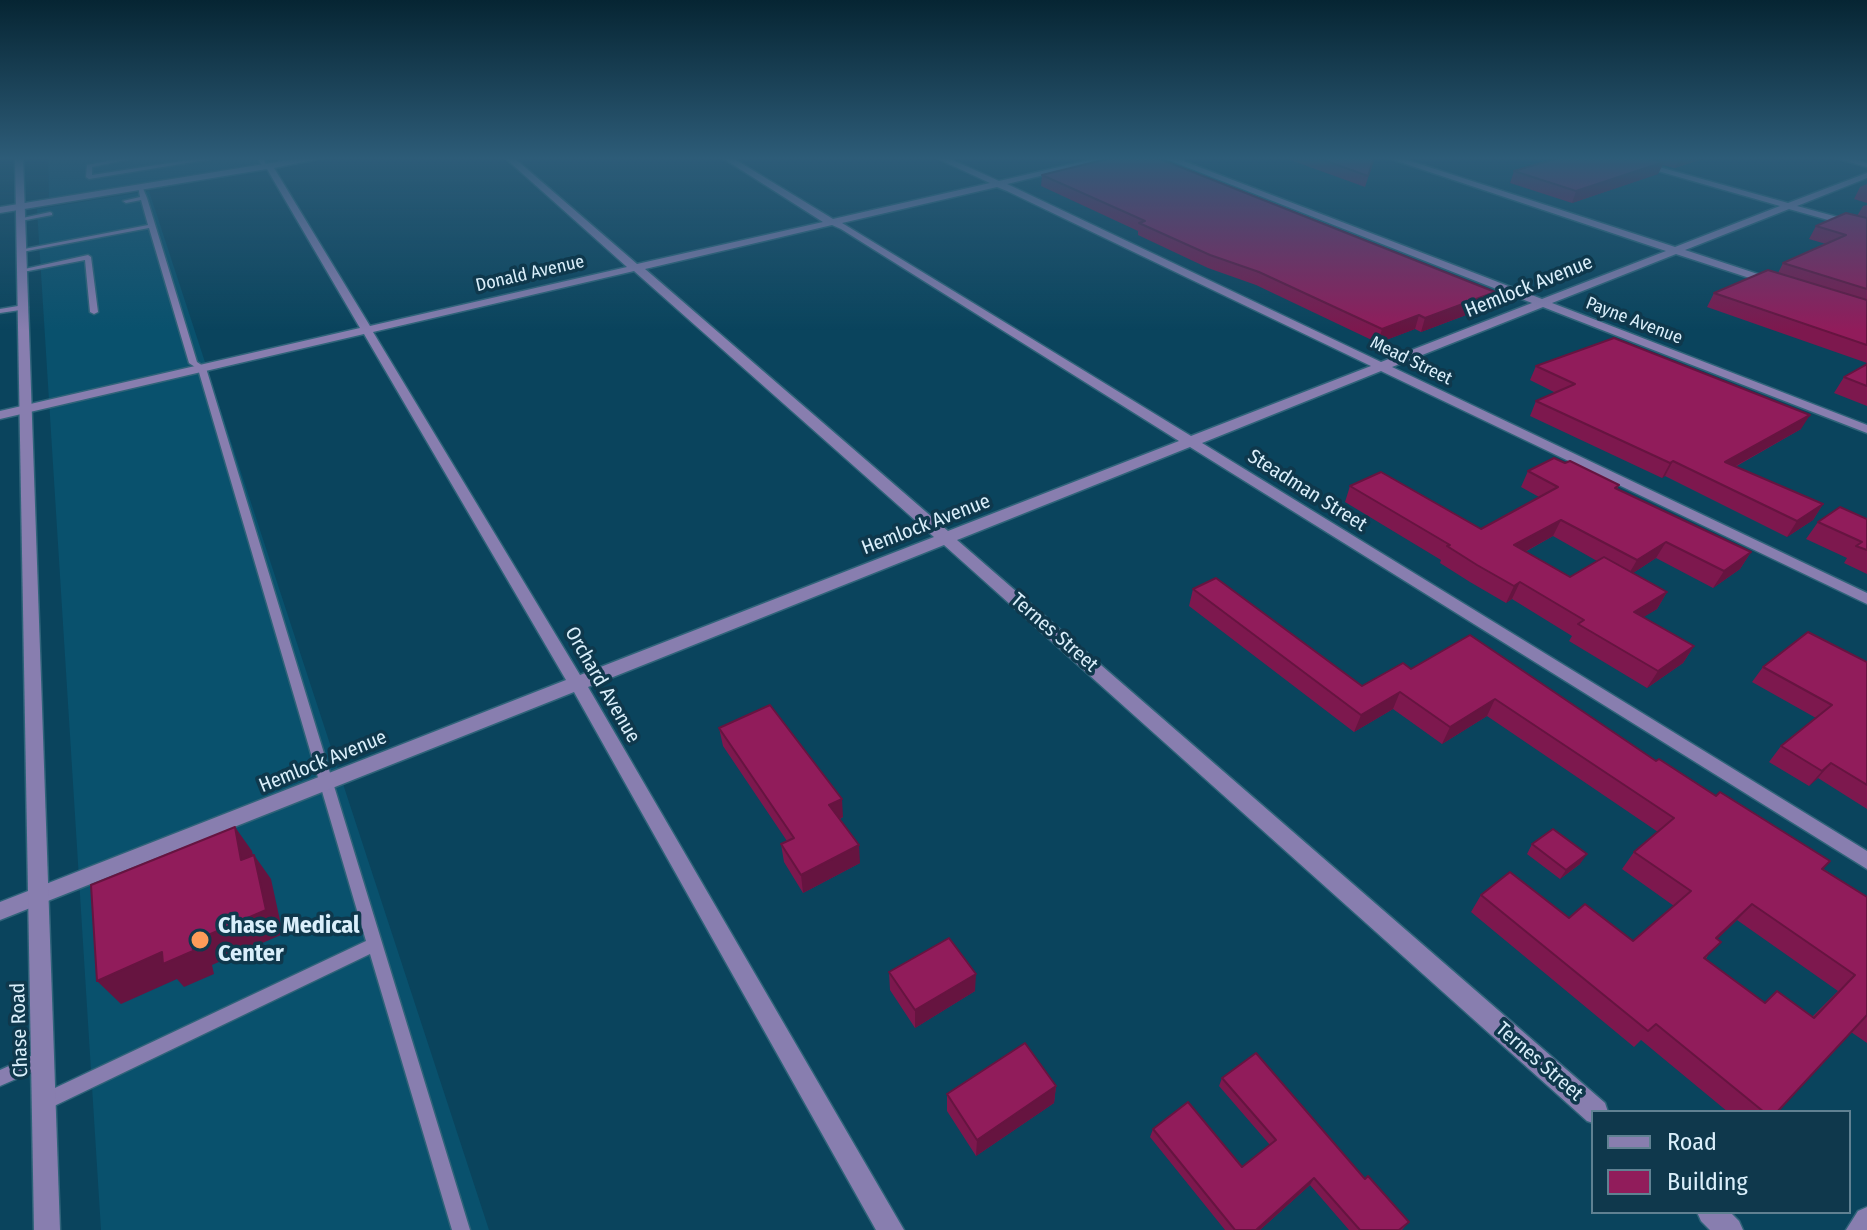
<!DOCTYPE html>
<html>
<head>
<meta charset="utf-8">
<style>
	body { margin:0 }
	#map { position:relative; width:1867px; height:1230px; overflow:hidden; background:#0a445d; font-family:"Fira Sans Condensed",sans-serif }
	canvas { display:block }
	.legend { position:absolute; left:1591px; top:1110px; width:260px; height:104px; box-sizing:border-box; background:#0f384c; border:2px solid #608192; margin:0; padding:10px 14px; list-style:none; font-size:24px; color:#daeffb }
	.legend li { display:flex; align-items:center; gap:16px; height:40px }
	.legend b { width:40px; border:2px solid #608192 }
</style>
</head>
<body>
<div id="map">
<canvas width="1867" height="1230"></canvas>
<ul class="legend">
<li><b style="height:10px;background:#887eaf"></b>Road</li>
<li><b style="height:22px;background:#911c5b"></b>Building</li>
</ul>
</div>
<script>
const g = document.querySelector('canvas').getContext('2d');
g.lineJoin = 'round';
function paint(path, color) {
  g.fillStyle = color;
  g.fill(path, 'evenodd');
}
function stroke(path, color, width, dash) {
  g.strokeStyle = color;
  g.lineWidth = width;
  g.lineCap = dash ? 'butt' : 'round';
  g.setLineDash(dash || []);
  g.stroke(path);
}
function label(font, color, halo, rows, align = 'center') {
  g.font = font + ' "Fira Sans Condensed",sans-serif';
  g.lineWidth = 7;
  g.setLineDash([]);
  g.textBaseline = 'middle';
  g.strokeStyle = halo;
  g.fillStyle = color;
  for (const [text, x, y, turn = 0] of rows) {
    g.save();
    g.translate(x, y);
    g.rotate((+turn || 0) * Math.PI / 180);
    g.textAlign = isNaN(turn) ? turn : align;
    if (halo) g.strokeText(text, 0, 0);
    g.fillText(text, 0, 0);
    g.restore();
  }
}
const built = new Path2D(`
	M48 157H298L49 198Z
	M149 191 489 1230H101L37 209Z`);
const service = new Path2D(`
	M127 157H140L92 167V175L208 157H224L89 179 86 177 87 165Z
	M257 157H263L267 168H263Z
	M138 186H142L147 198 197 362 206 368 470 1230H452L370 954 50 1108 44 1110 38 1108 36 1102 38 1096 366 941 198 369 189 363 149 228 22 252 19 250 148 225 141 200 126 203 123 201 140 197Z
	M50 212 52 213V215L21 221 18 219Z
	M88 255 91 257 98 312 94 314 90 312 85 260 23 272 20 270Z
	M24 305 28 307 27 309 0 313V309Z
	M42 1051 48 1053 50 1059 48 1065 0 1086V1070Z`);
const minor = new Path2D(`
	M307 157H328L274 168 370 326 627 267 504 157H513L637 264 823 222 721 157H731L833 219 990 183 934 157H946L999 181 1102 157H1118L1007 184 1381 362 1532 303 1161 157H1173L1542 299 1666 251 1385 157H1398L1675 247 1780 206 1609 157H1623L1788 203 1867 173V178L1797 206 1867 225V231L1789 209 1685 250 1779 281V285H1771L1676 254 1552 303 1867 425V433L1543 307 1392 367 1867 593V604L1381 371 1202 443 1867 851V869L1190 447 957 540 1605 1103 1608 1112H1593V1123L1587 1121 944 545 588 687 904 1230H876L574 692 0 920V902L566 680 364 334 0 419V411L360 328 267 169 0 213V207ZM997 187 1007 191 1371 366 1191 436 842 223ZM832 225 841 229 1179 441 948 531 645 269ZM634 271 934 537 580 675 373 332Z
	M1832 157H1847L1867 163V167Z
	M1867 1207V1230H1846L1858 1211Z
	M1697 1212H1730L1739 1221 1743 1230H1710L1701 1221Z`);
const tertiary = new Path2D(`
	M15 157H23L60 1230H34Z`);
const wall = new Path2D(`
	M1282 157H1375L1365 187Z
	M1562 157H1708L1675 168 1662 165 1658 174 1572 203 1510 183 1514 171Z
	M1042 175 1490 306 1421 332 1415 329 1378 343 1256 285 1208 268 1138 235V231L1041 186Z
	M1867 184V203L1854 199 1860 187Z
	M1867 205V363L1707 307 1714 293 1778 273 1783 263 1826 244 1809 239 1816 226 1857 216 1863 206Z
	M1867 364V406L1834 393 1844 377Z
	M1536 366 1801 429 1735 467 1823 504 1813 520 1787 537 1665 476 1662 478 1530 416 1536 401 1556 393 1530 380Z
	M1565 463 1619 485 1617 489 1751 552 1740 569 1713 588 1656 558 1633 573 1667 592 1657 609 1643 617 1694 646 1683 663 1647 688 1569 641 1572 636 1512 599 1506 603 1470 582 1440 563 1441 560 1345 502 1350 486 1481 529 1539 497 1521 487 1528 471ZM1553 536 1597 561 1570 577 1525 552Z
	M1867 519V574L1844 563 1847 558 1806 539 1818 522Z
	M1193 589 1362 686 1411 669 1470 635 1656 761 1867 897V1043L1851 1032 1777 1112H1728L1641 1040 1634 1047 1471 912 1481 895 1569 918 1633 941 1674 906 1622 869 1634 852 1658 832 1487 716 1442 744 1393 709 1354 732 1189 606ZM1737 920 1838 991 1812 1017 1765 1003 1706 959 1717 939Z
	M1867 662V809L1818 778 1809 786 1769 762 1781 746 1816 718 1752 682 1763 667Z
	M719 728 843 817 840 819 860 863 803 893 784 862 781 844 787 841 723 746Z
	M1532 844 1580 864 1560 879 1527 854Z
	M889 972 975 991 915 1028 890 990Z
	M1222 1078 1365 1179 1409 1222 1402 1230H1349L1310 1185 1260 1230H1225L1150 1137 1153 1129 1242 1167 1270 1145 1219 1086Z
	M1056 1086 1054 1103 976 1156 947 1111V1094Z`);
const shadedWall = new Path2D(`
	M1680 157H1708L1675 168Z
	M1664 162 1658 174 1572 203 1576 191Z
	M1495 292 1490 306 1421 332 1425 318Z
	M1419 315 1415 329 1378 343 1382 329Z
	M1810 415 1801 429 1716 477 1725 462Z
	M1673 461 1665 476 1662 478 1670 463Z
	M1823 504 1813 520 1787 537 1797 521Z
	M1561 520 1553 536 1506 562 1514 545Z
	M1666 542 1656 558 1627 577 1637 560Z
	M1751 552 1740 569 1713 588 1724 571Z
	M1520 582 1512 599 1506 603 1514 586Z
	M1667 592 1657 609 1624 629 1634 612Z
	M1694 646 1683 663 1647 688 1658 671Z
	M1400 692 1393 709 1354 732 1361 715Z
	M1495 699 1487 716 1442 744 1450 727Z
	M1831 763 1818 778 1809 786 1822 771Z
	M842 799 843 817 831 823 829 805Z
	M235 827 252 851 259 884 241 860Z
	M859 845 860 863 803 893 801 875Z
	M1587 854 1580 864 1560 879 1566 870Z
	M254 855 271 879 283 934 212 965 214 974 184 987 177 979 121 1004 97 981 162 952 192 942Z
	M1752 904 1737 920 1701 955 1716 938Z
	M976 974 975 991 915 1028V1010Z
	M1056 1086 1054 1103 976 1156 977 1140Z
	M1314 1178 1310 1185 1260 1230H1256Z`);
const building = new Path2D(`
	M1115 157H1155L1495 292 1425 318 1419 315 1382 329 1259 272 1210 255 1139 223 1145 221 1042 175Z
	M1315 157H1374L1368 176Z
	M1562 157H1646L1664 162 1576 191 1514 171Z
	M1846 213 1867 218V289L1783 263 1846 235 1816 226Z
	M1768 270 1867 300V345L1714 293Z
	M1614 338 1810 415 1725 462 1823 504 1797 521 1673 461 1670 463 1536 401 1575 384 1536 366Z
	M1867 364V386L1844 377Z
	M1554 458 1565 463 1570 461 1619 485 1615 488 1751 552 1724 571 1666 542 1637 560 1561 520 1514 545 1570 577 1604 557 1667 592 1634 612 1694 646 1658 671 1578 624 1584 620 1520 582 1514 586 1477 565 1447 546 1450 545 1350 486 1381 472 1481 529 1558 487 1528 471Z
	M1840 507 1867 519V550L1856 546 1862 542 1818 522Z
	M1216 578 1362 686 1403 663 1411 669 1470 635 1656 761 1659 759 1716 796 1720 792 1830 861 1822 869 1867 897V1015L1777 1112H1764L1656 1024 1648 1031 1481 895 1510 872 1569 918 1585 904 1633 941 1691 891 1634 852 1674 818 1495 699 1450 727 1400 692 1361 715 1193 589ZM1752 904 1855 975 1814 1018 1777 991 1765 1003 1704 958 1721 942 1716 938Z
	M1808 632 1867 662V785L1831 763 1822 771 1781 746 1832 705 1763 667Z
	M770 705 842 799 829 805 859 845 801 875 781 844 794 838 719 728Z
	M235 827 241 860 254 855 266 910 192 942 193 951 163 964 162 952 97 981 91 885Z
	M1553 829 1587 854 1566 870 1532 844Z
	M949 938 976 974 915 1010 889 972Z
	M1025 1043 1056 1086 977 1140 947 1094Z
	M1256 1053 1365 1179 1368 1176 1409 1222 1399 1230H1360L1314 1178 1256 1230H1235L1153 1129 1188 1102 1242 1167 1276 1140 1222 1078Z`);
const markers = [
	[200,940,10,"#fe9b59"]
];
const farStreetnames = [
	["Donald Avenue",530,274,-13],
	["Payne Avenue",1634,321,21],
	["Mead Street",1411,361,26]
];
const streetNames = [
	["Hemlock Avenue",1529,287,-22],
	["Steadman Street",1307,491,32],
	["Hemlock Avenue",926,525,-21],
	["Ternes Street",1054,633,41],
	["Orchard Avenue",602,685,60],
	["Hemlock Avenue",323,762,-22],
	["Chase Road",20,1030,-92],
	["Ternes Street",1539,1062,41]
];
const nearPoinames = [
	["Chase Medical",218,926],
	["Center",218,954]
];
paint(built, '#09516d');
stroke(service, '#2f6379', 3);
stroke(minor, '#2f6379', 3);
stroke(tertiary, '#2f6379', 3);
paint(service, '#887eaf');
paint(minor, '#887eaf');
paint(tertiary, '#887eaf');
paint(wall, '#7d184e');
paint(shadedWall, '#661440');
paint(building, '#911c5b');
stroke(building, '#661440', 2);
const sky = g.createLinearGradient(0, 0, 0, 330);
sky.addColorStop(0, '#062533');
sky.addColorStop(0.48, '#2d5c78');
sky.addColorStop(1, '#2d5c7800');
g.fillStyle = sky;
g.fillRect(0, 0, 1867, 330);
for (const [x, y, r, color] of markers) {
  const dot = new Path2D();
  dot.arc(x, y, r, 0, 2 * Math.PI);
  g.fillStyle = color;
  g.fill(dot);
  stroke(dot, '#0f384c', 3);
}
label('18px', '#daeffb', '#0f384c', farStreetnames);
label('20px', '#daeffb', '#0f384c', streetNames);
label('bold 24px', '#daeffb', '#0f384c', nearPoinames, 'left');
</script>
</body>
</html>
